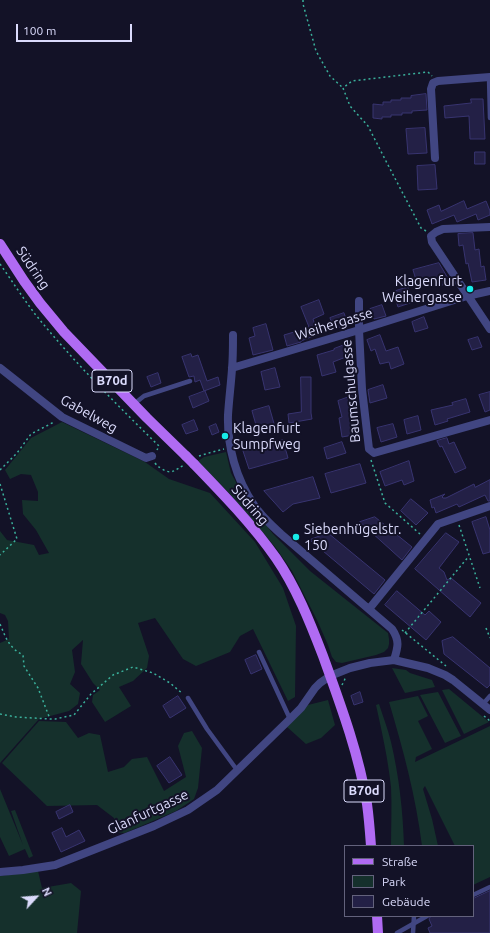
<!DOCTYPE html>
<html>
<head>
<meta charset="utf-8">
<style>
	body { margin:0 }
	#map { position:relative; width:490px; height:933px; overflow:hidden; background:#131227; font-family:Ubuntu,sans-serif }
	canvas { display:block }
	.legend { position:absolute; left:344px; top:845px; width:130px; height:72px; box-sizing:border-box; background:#131227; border:1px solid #63627c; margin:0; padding:5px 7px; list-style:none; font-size:12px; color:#dbdbfc }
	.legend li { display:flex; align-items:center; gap:8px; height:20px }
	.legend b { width:20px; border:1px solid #63627c }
	.north { position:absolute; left:16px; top:877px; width:40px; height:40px; -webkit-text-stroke:3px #131227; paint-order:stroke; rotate:64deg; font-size:11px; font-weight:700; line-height:16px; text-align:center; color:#dbdbfc }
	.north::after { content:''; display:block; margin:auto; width:14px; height:18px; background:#dbdbfc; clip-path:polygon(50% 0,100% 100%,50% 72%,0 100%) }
	.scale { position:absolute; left:16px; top:24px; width:116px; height:18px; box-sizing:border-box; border:2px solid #dbdbfc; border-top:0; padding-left:5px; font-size:12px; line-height:14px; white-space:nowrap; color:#dbdbfc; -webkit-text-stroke:3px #131227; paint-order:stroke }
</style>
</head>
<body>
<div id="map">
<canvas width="490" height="933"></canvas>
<ul class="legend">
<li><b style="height:5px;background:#b06bf3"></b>Straße</li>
<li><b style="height:11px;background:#15302c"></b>Park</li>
<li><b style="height:11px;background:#232046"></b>Gebäude</li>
</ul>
<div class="north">N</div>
<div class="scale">100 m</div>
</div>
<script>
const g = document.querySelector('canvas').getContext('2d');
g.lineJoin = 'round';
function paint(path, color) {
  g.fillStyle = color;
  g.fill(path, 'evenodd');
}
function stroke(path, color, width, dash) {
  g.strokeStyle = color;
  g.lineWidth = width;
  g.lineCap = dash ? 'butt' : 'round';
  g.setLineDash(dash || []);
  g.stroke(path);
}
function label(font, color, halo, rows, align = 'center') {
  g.font = font + ' Ubuntu,sans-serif';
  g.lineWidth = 4;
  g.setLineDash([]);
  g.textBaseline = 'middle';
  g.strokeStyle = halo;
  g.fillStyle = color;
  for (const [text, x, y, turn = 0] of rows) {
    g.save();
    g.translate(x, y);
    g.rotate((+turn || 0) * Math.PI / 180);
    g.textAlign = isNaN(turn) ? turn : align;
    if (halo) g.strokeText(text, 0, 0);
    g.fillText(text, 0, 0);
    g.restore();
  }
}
const green = new Path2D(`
	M62 422 145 462 169 479 210 493 255 542 283 588 296 626 295 697 288 701 253 629 240 636 230 652 196 666 183 659 155 618 138 623 149 656 147 668 133 681 119 687 131 706 105 722 92 702 93 695 100 690 93 683 81 664 83 640 72 650 75 672 70 684 80 693 78 704 69 711 39 719 0 763V643L9 639 8 621 5 615 0 613V531L7 540 34 545 39 555 49 553 36 530 23 514 22 500 38 501V492L31 475 21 474 10 479 5 470 31 438Z
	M226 452 231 473 243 495 273 534 310 571 388 633 389 639V644L388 648 384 652 376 655 342 663 336 662 332 657 328 645 317 620 292 571 276 548 232 496 198 461 204 457Z
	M392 668 406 670 410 673 432 680 435 687 405 693Z
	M449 689 489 722 464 734 442 690Z
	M438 692 461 736 445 743 420 695Z
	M418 696 428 716 418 721 432 749 416 757 415 762 490 726V877L473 885V846H455L425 786 423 789 432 819 438 846H422C416 797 403 749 389 702Z
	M328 700 335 725 321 738 306 744 287 727 308 705Z
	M379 704C383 717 388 729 391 742 399 776 403 811 404 846H391C391 826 392 807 391 787 388 759 382 732 376 705Z
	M39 721 66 722 78 738 89 733 100 735 108 772 124 767 132 759 147 757 164 791 186 777 178 746 184 733 192 731 202 748 198 788 194 799 176 811 125 833 113 832 114 818 97 805 47 806 2 763Z
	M0 789 23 845 11 811 15 810 33 856 29 858 25 849 9 856 0 837Z
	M38 871 42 888 71 883 81 891 77 933H0V876Z`);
const building = new Path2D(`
	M426 94 427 110 412 111V113H402V115H391V117H382V119L373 118V104L383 105V102H391V100H401V98H411V96Z
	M471 99H483L485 139H470L469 116 445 118 444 106 471 103Z
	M425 128 427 153 408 154 406 129Z
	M475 152H485V164H475Z
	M435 165 437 189 418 190 417 166Z
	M464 201 467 209 486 201 490 211V215L478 220 476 214 457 222 454 215 432 224 427 210 439 205 441 211Z
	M473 233 475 250 479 249 481 267 484 266 486 280 472 282 468 263 466 264 463 245 459 246 458 234Z
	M439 263 449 280 441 286 434 278 417 283 413 270Z
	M408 287 413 302 398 307 393 292Z
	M319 300 324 314 313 319 318 335 311 337 301 341V342L287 346 284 335 304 329V328L309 327 301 307Z
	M382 305 386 316 374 319 370 309Z
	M344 313 348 324 334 329 330 318Z
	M424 317 428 328 415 332 412 322Z
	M266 324 273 350 253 355 249 338 255 336 253 328Z
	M380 335 386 351 398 347 404 364 391 369 389 362 380 364 375 349 371 351 367 340Z
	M478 337 482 347 472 350 468 340Z
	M347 344 351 355 333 362 336 372 322 376 317 355 334 350V349Z
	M191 354 192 357 198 355 207 381 218 377 220 385 204 391 200 380 195 382 194 376 189 377 182 357Z
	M275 368 280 387 265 390 261 372Z
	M158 373 161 383 151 387 147 377Z
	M301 377H311V413L312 419 289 423 288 414 301 412Z
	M383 385 387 398 370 403 368 390Z
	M205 391 209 401 193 408 189 397Z
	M490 392V410L485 412 479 395Z
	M352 396 355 407H354L359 434 342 437 339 418 342 417 338 401Z
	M466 399 470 412 447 419 448 421 435 425 431 410 453 405 452 403Z
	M269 406 275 427 258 432 252 411Z
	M418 416 421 430 407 434 404 420Z
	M194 420 198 430 186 434 182 425Z
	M216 424 219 432 212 435 209 427Z
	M393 424 397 437 381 442 377 428Z
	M447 438 449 444 454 442 466 468 455 473 442 446 440 447 437 441Z
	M283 440 288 458 249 469 243 451Z
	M342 442 346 453 327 459 324 448Z
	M409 461 414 481 404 485 402 480 385 486 380 472Z
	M360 464 366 483 331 493 325 474Z
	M313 477 320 498 293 504 283 512 264 491Z
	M490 480V501H488L485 495 459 507 457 504 436 513 434 507 432 508 430 500 445 494 442 497 443 498H446L474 484 475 487Z
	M411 499 428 513 416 525 401 511Z
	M375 517 412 547 402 560 360 522Z
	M486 517 490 530V552L483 554 472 522Z
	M328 533 385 580 374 594 310 540Z
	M446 533 459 542 439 568 444 572 447 580 451 578 481 603 470 617 415 569Z
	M397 591 425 615 429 611 441 622 426 640 385 605Z
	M453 637 490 668V685L487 688 444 654 442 641Z
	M256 655 262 669 251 674 245 660Z
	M360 692 363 702 354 705 351 696Z
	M178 696 186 708 170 718 163 706Z
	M170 757 182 775 169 783 157 766Z
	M70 805 73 812 59 819 56 812Z
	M62 828 66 837 79 830 85 841 61 852 52 833Z
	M490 891V933H430L428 928 432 926 429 919 430 917 433 916H473V899Z`);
const path = new Path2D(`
	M303 0V4L316 51 330 76 343 88
	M426 231 421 228 388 165 368 126 350 106 343 88 352 81 428 72 432 76
	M0 264C12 281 23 298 35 314 73 361 116 404 159 446L157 450
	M199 456 209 453 224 449
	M371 460 385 503 420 534
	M155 463C157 466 159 467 162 469 172 475 175 470 184 465
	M0 470 17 453 31 434 54 422
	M0 484 17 539 0 555
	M459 525 480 588
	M0 624C6 638 9 648 23 655L24 666 38 688 50 719
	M486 628 490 638
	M402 630 446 666
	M405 633 469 556
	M342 685 345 679 348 678
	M0 714 16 717 50 719H55L74 715 91 694 113 675 133 667 153 673 170 683 183 694
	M484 716 490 721`);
const service = new Path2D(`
	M489 77 490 118
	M134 404 144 396 190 381
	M259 652 290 719
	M188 698 207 729 237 770
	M483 704 490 696
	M473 895 490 887
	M397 933 427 916`);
const minor = new Path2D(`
	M435 158 431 89 433 83 438 81 490 77
	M490 227 443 229 436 232 431 236 432 242 490 329
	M359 301V330L362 389 369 449 374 453 490 420
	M233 335C233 346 233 358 232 369 231 384 229 399 228 415 227 446 236 479 254 505 261 516 271 525 281 534L392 629C400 641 398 647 394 660
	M0 368 62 417 146 458 152 456
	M232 368 359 330 467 296 490 291
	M369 609 438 524 490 506`);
const tertiary = new Path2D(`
	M0 872 23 870 55 865 154 826 188 810 217 790 288 721 301 708 315 688 320 683 330 676 350 668 370 663 394 660 428 668 445 675 453 680 490 710`);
const primary = new Path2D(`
	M0 244 24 281 40 303 64 332 147 418 186 456
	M194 464C223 494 252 524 276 558 296 587 310 622 323 656 340 703 359 754 367 804 369 818 370 832 371 846
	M377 916 378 933`);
const serviceBridge = new Path2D(`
	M413 933 414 916`);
const primaryBridge = new Path2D(`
	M186 456 194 464`);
const markers = [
	[470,289,4,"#17ece8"],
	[225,436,4,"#17ece8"],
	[296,537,4,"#17ece8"]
];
const shields = [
	[112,381,40],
	[364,791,40]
];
const shieldNames = [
	["B70d",112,381],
	["B70d",364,791]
];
const streetNames = [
	["Südring",33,268,56],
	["Weihergasse",334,324,-17],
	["Baumschulgasse",351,391,-95],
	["Gabelweg",89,414,29],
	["Südring",250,505,49],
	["Glanfurtgasse",148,812,-25]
];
const poiNames = [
	["Klagenfurt",462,281,"right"],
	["Weihergasse",462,297,"right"],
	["Klagenfurt",233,428],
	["Sumpfweg",233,444],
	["Siebenhügelstr.",304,529],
	["150",304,545]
];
paint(green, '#15302c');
paint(building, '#232046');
stroke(building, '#383470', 1);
stroke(path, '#3ab09b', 1.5, [2, 3]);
stroke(service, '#414682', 4.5);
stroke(minor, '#414682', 8);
stroke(tertiary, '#414682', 8);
stroke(primary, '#b06bf3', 10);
stroke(serviceBridge, '#414682', 4.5);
stroke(primaryBridge, '#b06bf3', 10);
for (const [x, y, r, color] of markers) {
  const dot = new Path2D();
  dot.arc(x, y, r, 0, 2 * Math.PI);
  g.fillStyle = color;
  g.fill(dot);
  stroke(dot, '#131227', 1.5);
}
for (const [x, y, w] of shields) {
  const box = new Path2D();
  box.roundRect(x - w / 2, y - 11, w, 22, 3);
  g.fillStyle = '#131227';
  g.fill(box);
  stroke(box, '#dbdbfc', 1);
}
label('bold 13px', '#dbdbfc', null, shieldNames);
label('14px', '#dbdbfc', '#131227', streetNames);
label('14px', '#dbdbfc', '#131227', poiNames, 'left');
</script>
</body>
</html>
